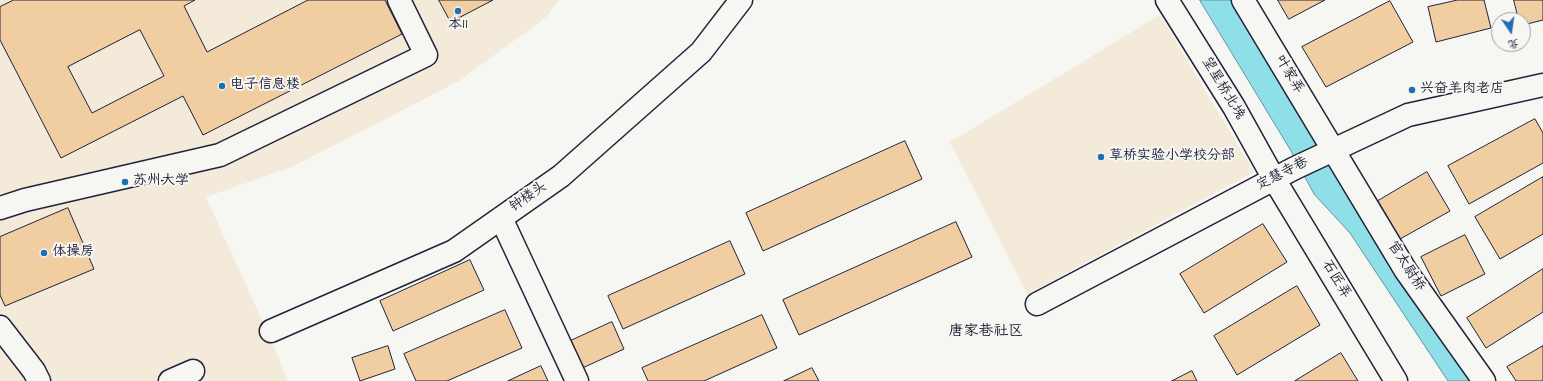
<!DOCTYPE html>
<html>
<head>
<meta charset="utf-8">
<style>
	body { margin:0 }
	#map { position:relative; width:1543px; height:381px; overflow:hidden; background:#f6f6f2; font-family:Dekko,"LXGW WenKai TC",sans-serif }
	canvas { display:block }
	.north { position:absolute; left:1491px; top:12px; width:40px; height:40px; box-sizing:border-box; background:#f6f6f2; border:1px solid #a1a1a9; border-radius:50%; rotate:167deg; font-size:11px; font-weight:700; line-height:16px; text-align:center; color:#22223b }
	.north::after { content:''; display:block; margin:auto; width:14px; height:18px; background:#1f6fb2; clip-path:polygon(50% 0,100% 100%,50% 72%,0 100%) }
</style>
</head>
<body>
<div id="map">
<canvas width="1543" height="381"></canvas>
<div class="north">北</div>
</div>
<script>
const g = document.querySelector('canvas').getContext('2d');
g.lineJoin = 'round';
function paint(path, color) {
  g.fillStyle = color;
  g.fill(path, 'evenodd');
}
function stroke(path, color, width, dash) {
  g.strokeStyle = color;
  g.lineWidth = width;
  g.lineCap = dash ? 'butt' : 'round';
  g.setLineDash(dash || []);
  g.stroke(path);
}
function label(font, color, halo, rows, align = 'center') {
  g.font = font + ' Dekko,"LXGW WenKai TC",sans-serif';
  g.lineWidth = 4;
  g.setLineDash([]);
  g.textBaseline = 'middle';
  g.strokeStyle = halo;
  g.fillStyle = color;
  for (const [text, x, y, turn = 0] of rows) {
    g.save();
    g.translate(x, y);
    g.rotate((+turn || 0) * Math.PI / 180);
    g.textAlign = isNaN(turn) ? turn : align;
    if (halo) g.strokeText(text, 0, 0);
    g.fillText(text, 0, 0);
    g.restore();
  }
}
const built = new Path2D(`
	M0 0H559L545 18 459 81 292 167 206 197 272 342 288 381H0Z
	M1160 15 1254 172 1027 294 950 142Z`);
const water = new Path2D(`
	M1200 0H1236L1313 135 1316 146 1403 273 1474 381H1448L1350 233 1314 194 1291 151Z`);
const building = new Path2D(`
	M14 0H195L184 6 207 52 308 0H385L402 34 203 135 183 96 61 158 0 40V7ZM140 30 164 76 92 113 68 67Z
	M439 0H493L451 22Z
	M1278 0H1325L1289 19Z
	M1458 0H1484L1491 28 1436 42 1428 7Z
	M1514 0H1543V20L1523 25V20H1519Z
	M1390 1 1413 42 1326 87 1302 47Z
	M1535 119 1543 133V163L1469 204 1448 166Z
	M905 141 922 179 763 251 746 213Z
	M1427 172 1450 211 1400 239 1378 201Z
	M1543 177V234L1500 259 1475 217Z
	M68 208 94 269 5 306 0 295V237Z
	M956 222 972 257 799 335 783 300Z
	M1263 224 1287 262 1204 313 1180 274Z
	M1465 235 1485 274 1441 296 1421 257Z
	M730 241 745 274 623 329 608 296Z
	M470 260 484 290 393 331 380 301Z
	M1543 269V312L1486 348 1467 318Z
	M1297 286 1320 325 1237 375 1214 336Z
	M505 310 522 348 447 381H416L404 354Z
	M762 315 777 348 704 381H648L642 368Z
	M612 322 624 349 578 370 566 343Z
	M388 346 395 369 360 381 352 358Z
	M1543 346V381H1516L1507 367Z
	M1341 353 1358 381H1295Z
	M541 366 548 381H508Z
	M812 368 819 381H784Z
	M1192 371 1197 381H1172Z`);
const minor = new Path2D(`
	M1167 0 1234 107 1274 179 1396 381
	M1243 0 1406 271 1484 381
	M0 208 25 200 220 155 426 55 399 0
	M501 218 577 381
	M1037 304 1295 168 1408 115 1543 85
	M0 327 34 371 39 381
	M271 331 454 251 561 176 701 52 741 0
	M170 381 193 371`);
const markers = [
	[458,11,4,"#1f6fb2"],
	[222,86,4,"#1f6fb2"],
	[1412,90,4,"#1f6fb2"],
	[1101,157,4,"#1f6fb2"],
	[125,182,4,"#1f6fb2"],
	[44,253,4,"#1f6fb2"]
];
const poiNames = [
	["本11",458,26,"center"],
	["电子信息楼",230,86],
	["兴奋羊肉老店",1420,90],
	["草桥实验小学校分部",1109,157],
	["苏州大学",133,182],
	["体操房",52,253]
];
const streetNames = [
	["叶家弄",1288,75,59],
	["望星桥北堍",1222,89,59],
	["定慧寺巷",1283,175,-27],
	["钟楼头",529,198,-35],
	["官太尉桥",1405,267,57],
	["石匠弄",1335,280,59]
];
const neighbourhoodNames = [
	["唐家巷社区",986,333]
];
paint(built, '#f4eada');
paint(water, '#8edfe7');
stroke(water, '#6393a2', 1);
paint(building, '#f0cea1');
stroke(building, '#22223b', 1);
stroke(minor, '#22223b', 25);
stroke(minor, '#f6f6f2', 22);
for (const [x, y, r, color] of markers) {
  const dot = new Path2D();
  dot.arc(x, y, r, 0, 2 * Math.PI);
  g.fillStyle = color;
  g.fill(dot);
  stroke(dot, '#f6f6f2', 1.5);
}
label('14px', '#22223b', '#f6f6f2', poiNames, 'left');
label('14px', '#22223b', '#f6f6f2', streetNames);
label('15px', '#22223b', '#f6f6f2', neighbourhoodNames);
</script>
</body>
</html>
